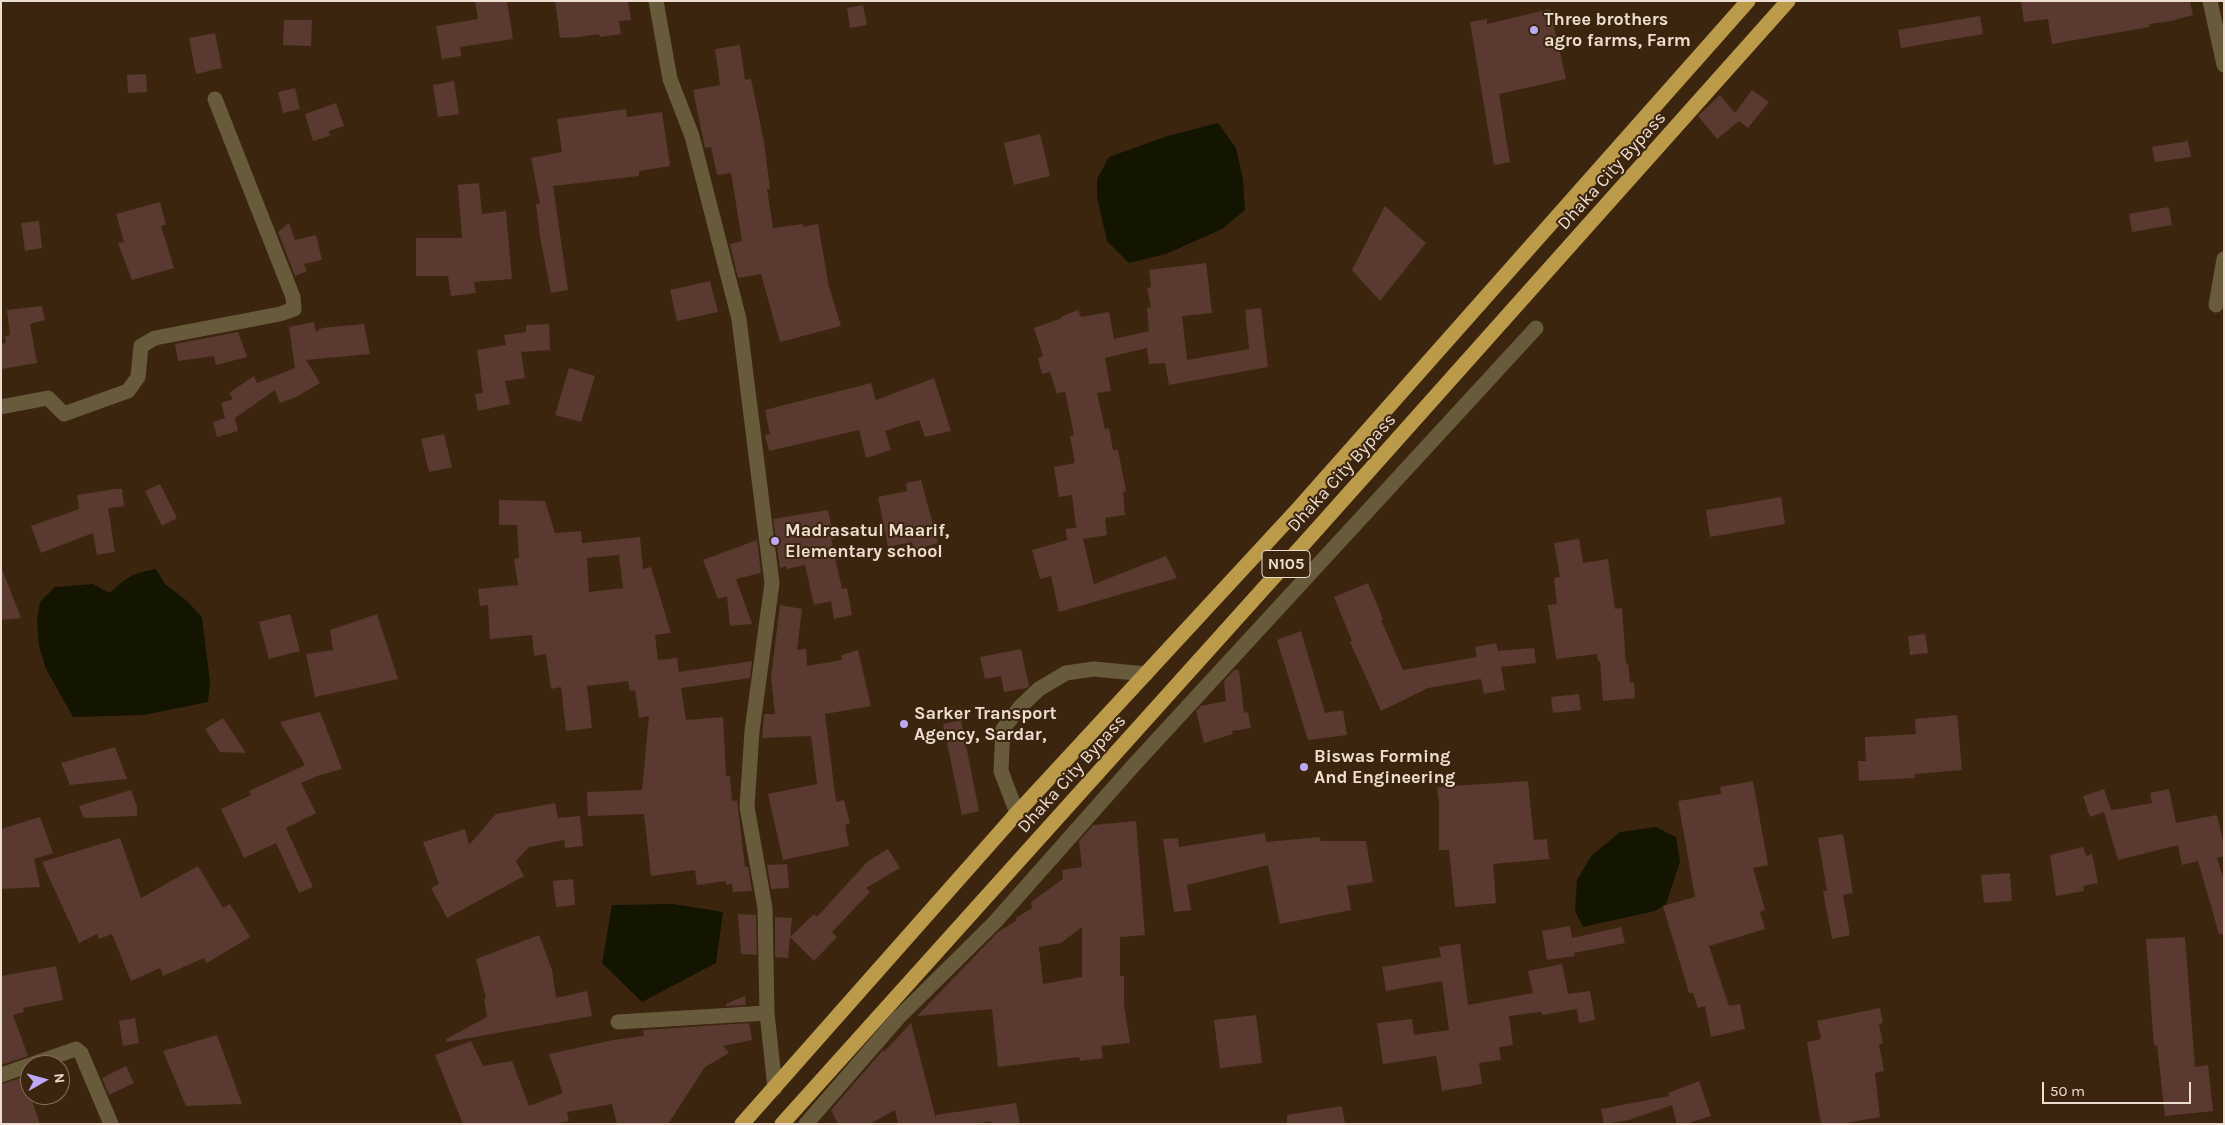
<!DOCTYPE html>
<html>
<head>
<meta charset="utf-8">
<style>
	body { margin:0 }
	#map { position:relative; width:2225px; height:1125px; overflow:hidden; background:#3c250f; font-family:Karla,sans-serif }
	canvas { display:block }
	.frame { position:absolute; inset:0; border:2px solid #eeded1; pointer-events:none }
	.north { position:absolute; left:20px; top:1055px; width:50px; height:50px; box-sizing:border-box; background:#3c250f; border:1px solid #836f5d; border-radius:50%; rotate:83deg; font-size:14px; font-weight:700; line-height:20px; text-align:center; color:#eeded1 }
	.north::after { content:''; display:block; margin:auto; width:18px; height:22px; background:#bda9f5; clip-path:polygon(50% 0,100% 100%,50% 72%,0 100%) }
	.scale { position:absolute; left:2042px; top:1082px; width:149px; height:22px; box-sizing:border-box; border:2px solid #eeded1; border-top:0; padding-left:6px; font-size:15px; line-height:18px; white-space:nowrap; color:#eeded1; -webkit-text-stroke:4px #3c250f; paint-order:stroke }
</style>
</head>
<body>
<div id="map">
<canvas width="2225" height="1125"></canvas>
<div class="frame"></div>
<div class="north">N</div>
<div class="scale">50 m</div>
</div>
<script>
const g = document.querySelector('canvas').getContext('2d');
g.lineJoin = 'round';
function paint(path, color) {
  g.fillStyle = color;
  g.fill(path, 'evenodd');
}
function stroke(path, color, width, dash) {
  g.strokeStyle = color;
  g.lineWidth = width;
  g.lineCap = dash ? 'butt' : 'round';
  g.setLineDash(dash || []);
  g.stroke(path);
}
function label(font, color, halo, rows, align = 'center') {
  g.font = font + ' Karla,sans-serif';
  g.lineWidth = 4;
  g.setLineDash([]);
  g.textBaseline = 'middle';
  g.strokeStyle = halo;
  g.fillStyle = color;
  for (const [text, x, y, turn = 0] of rows) {
    g.save();
    g.translate(x, y);
    g.rotate((+turn || 0) * Math.PI / 180);
    g.textAlign = isNaN(turn) ? turn : align;
    if (halo) g.strokeText(text, 0, 0);
    g.fillText(text, 0, 0);
    g.restore();
  }
}
const water = new Path2D(`
	M1218 123 1236 148 1243 180 1245 210 1222 229 1166 254 1129 263 1107 241 1097 197V179L1109 157 1167 136Z
	M156 569 165 584 187 601 202 617 210 682 208 702 144 715 73 717 46 669 39 646 37 621 40 602 55 587 93 584 110 593C126 577 133 573 156 569Z
	M1656 827 1676 837 1680 862 1666 904 1655 911 1583 927 1575 911 1577 880 1591 856 1620 832Z
	M673 904 723 912 716 963 642 1002 602 963 612 905Z`);
const building = new Path2D(`
	M475 1H507L513 39 460 47 461 56 442 59 436 26 478 19Z
	M555 1H628L631 20 619 21 621 34 600 37 599 34 572 38V37L560 38Z
	M2021 1H2190L2193 15 2171 21 2149 24V27L2052 44 2048 19 2024 22Z
	M863 5 867 25 850 28 847 8Z
	M1550 9 1566 79 1499 94 1510 162 1494 165 1470 22 1487 19V24Z
	M1980 16 1983 34 1901 48 1898 30Z
	M284 20H312L311 46 283 45Z
	M215 33 222 68 196 74 189 38Z
	M740 45 745 80 751 79 764 142 770 189H767L773 228 803 224V227L818 224 829 287 841 326 780 342 761 274 738 278 730 244 742 241 731 173 717 175 711 147 705 148 693 90 720 85 715 49Z
	M146 74 147 92 128 93 127 75Z
	M454 81 459 114 438 117 433 85Z
	M295 88 300 109 283 113 278 92Z
	M1752 90 1769 102 1748 128 1739 121 1717 139 1698 116 1720 95 1735 113Z
	M336 103 344 126 329 131 330 136 313 141 305 114Z
	M626 109 627 117 662 112 670 166 639 171V176L553 186 568 290 551 293 540 237 536 204H540L531 158 562 152 557 119Z
	M1040 134 1050 176 1014 185 1004 143Z
	M2188 141 2191 157 2155 162 2152 147Z
	M479 183 482 214 506 211 512 279 474 282 476 293 451 296 448 276H416V238H462L458 185Z
	M160 202 166 225 161 226 174 268 132 280 118 243 124 242 116 214Z
	M1385 206 1426 243 1380 301 1352 270Z
	M2169 207 2172 225 2132 232 2129 214Z
	M39 221 42 248 25 251 21 223Z
	M289 223 295 240 316 235 322 260 304 264 307 271 295 276 278 232Z
	M1206 263 1212 313 1182 316 1187 360 1249 349 1245 310 1261 308 1268 367 1169 385 1165 363 1149 364 1147 348 1105 358 1111 391 1097 393 1105 429 1109 428 1113 450H1118L1126 491 1123 492 1125 515 1105 518 1107 535 1083 539 1094 584 1166 556 1177 578 1059 612 1051 576 1040 579 1032 550 1067 540 1066 529 1076 528 1072 495 1059 497 1054 467 1075 463 1070 436 1074 435 1065 391 1057 394 1050 372 1042 374 1038 358 1043 356 1034 328 1062 318 1061 317 1078 310 1081 317 1109 312 1114 339 1149 331 1147 308 1151 307 1147 288 1151 287 1149 270Z
	M710 281 718 312 677 321 670 290Z
	M42 306 45 320 30 324 37 363 1 369V344L6 343 5 336 10 335 7 310Z
	M314 322 316 332 322 328 364 324 370 354 306 360 320 383 296 397 280 403 275 390 235 418 238 431 217 437 213 422 225 418 221 403 233 399 229 393 254 376 257 383 295 368 289 327Z
	M549 324 550 350 521 352 525 378 505 381 510 404 478 411 475 394 483 393 477 350 506 345 504 335 526 332V325Z
	M238 332 247 357 216 365 214 356 178 361 175 344Z
	M569 368 595 376 581 422 555 415Z
	M934 378 951 431 925 437 919 420 885 431 891 450 866 458 859 430 769 451 765 435 770 434 765 410 871 383 876 400Z
	M444 434 452 467 429 472 421 439Z
	M921 480 938 543 914 550 912 542 888 547 878 497 907 491 906 483Z
	M160 484 177 518 162 526 145 491Z
	M115 489H122L124 506 108 508 115 552 97 555 93 533 41 553 31 526 79 509 77 495Z
	M1781 497 1785 524 1710 537 1706 510Z
	M499 500 545 501 555 533 581 531 582 543 640 537 643 569 651 567 671 633 655 635 658 660 677 658 679 672 752 661 750 678 681 688 686 720 723 717 726 776H730L732 801 737 800 745 867H748L752 891 733 892 732 884 726 885V881L697 885 695 870 651 876 644 814 588 816 587 792 642 790 649 716 639 718 635 690 630 691 628 681 587 686 592 728 566 731 561 687 551 689 546 654 534 656 532 635 490 639 488 605 480 606 478 589 518 585 514 559 519 558 517 525H499ZM619 555 623 588 589 592 587 558Z
	M828 510 834 539H831L842 589 847 588 852 615 834 619 831 601 814 605 805 565 787 569 786 566 780 568 773 519Z
	M1579 539 1583 563 1608 559 1615 609 1622 608 1626 664 1628 663 1630 683H1634L1635 698 1603 701 1600 661H1598L1597 654 1556 659 1548 605 1557 604 1554 578 1560 577 1554 543Z
	M757 540 761 573 736 579 752 624 730 626 727 596 718 599 703 560Z
	M2 569 21 618 1 620Z
	M1368 583 1383 619 1381 620 1403 670 1477 657 1475 647 1496 643 1498 651 1534 648 1536 663 1501 667 1505 690 1484 694 1481 679 1428 688 1381 711 1350 642 1352 641 1334 597Z
	M780 605 802 609 797 650 806 649 807 666 842 660 841 655 858 650 871 706 825 714 836 802 844 800 850 823 845 825 849 846 783 860 768 794 817 784 811 736 762 738 764 714H775L771 677Z
	M290 614 300 651 269 659 259 622Z
	M377 614 398 679 315 697 306 654 333 650 330 630Z
	M1301 631 1325 713 1343 710 1347 735 1308 740 1277 640Z
	M1925 634 1928 653 1910 655 1908 636Z
	M1021 649 1029 686 1027 688 1004 692 1001 676 985 679 980 657Z
	M1234 670H1239L1244 713 1248 712 1251 728 1232 731 1233 734 1204 743 1196 711 1201 706 1226 701 1224 681Z
	M1579 694 1581 710 1553 713 1551 697Z
	M320 712 342 769 317 776 301 783 316 813 286 828 313 887 299 893 276 843 244 858 221 809 251 795 249 791 305 765 280 722Z
	M1957 715 1962 770 1915 774V778L1859 781 1858 761H1866L1865 737 1916 734 1915 719Z
	M223 718 246 753 220 752 205 729Z
	M961 720 979 811 962 815 943 724Z
	M115 747 127 779 70 785 61 763Z
	M1528 781 1534 840 1547 839 1549 859 1493 864 1496 903 1455 907 1449 850H1439V804L1437 787Z
	M1753 781 1768 865 1753 868 1765 910 1760 912 1765 929 1709 946 1729 1006 1740 1004 1745 1029 1711 1037 1705 1006 1698 1008 1693 993H1689L1663 906 1695 897 1678 801 1721 794 1720 787Z
	M2104 789 2111 810 2108 811 2152 803 2150 793 2169 789 2176 823 2217 815 2224 846V856L2217 858 2224 881V934H2219L2198 861 2182 865 2178 845 2118 860 2104 812 2090 817 2083 796Z
	M131 790 137 807V816L84 818 79 806Z
	M555 803 558 818 580 816 583 846 565 848 564 840 529 847 516 861 524 876 447 918 431 888 439 884 423 842 465 829 469 845 496 814Z
	M40 817 53 853 34 859 40 887 1 889V829Z
	M1136 821 1145 935 1120 937V976H1124V1005L1130 1043 1101 1046 1103 1058 1080 1061 1079 1057 998 1067 992 1009 917 1016 998 932 1016 921V918L1032 908 1031 902 1063 879 1062 870 1082 867 1079 841 1093 825ZM1082 927V977L1043 984 1039 947 1061 943Z
	M1265 833 1266 842 1320 837 1321 841H1366L1373 882 1347 886 1351 910 1280 924 1268 865 1187 885 1191 910 1174 912 1163 839 1178 838 1179 847Z
	M1843 834 1853 893 1843 895 1850 935 1832 939 1823 891H1827L1818 838Z
	M120 838 141 898 198 866 223 908 230 904 250 937 207 963 204 958 163 976 160 968 131 981 112 934 99 939 97 934 79 943 42 862Z
	M2083 847 2086 856 2092 854 2098 883 2083 886 2084 891 2056 896 2050 855Z
	M888 849 900 868 866 888 870 892 832 932 837 937 814 961 790 937 814 914 817 917 867 862Z
	M787 864 789 888 771 889 767 865Z
	M2010 873 2012 901 1984 903 1981 875Z
	M573 879 575 905 556 907 553 881Z
	M738 914 756 915 757 955 741 954Z
	M775 917 792 918 788 958 775 957Z
	M1570 926 1572 938 1621 927 1625 943 1574 953 1575 956 1547 960 1542 931Z
	M539 935 552 970 556 998 587 991 592 1016 447 1042 446 1039 487 1017 484 999H486L476 959Z
	M2185 937 2195 1067 2208 1065 2213 1111 2165 1116 2157 1045 2154 1046 2146 939Z
	M1460 944 1468 1005 1533 993 1528 971 1562 964 1568 994 1590 991 1595 1020 1579 1023 1577 1009 1542 1015 1541 1012 1509 1016 1513 1045 1499 1047 1501 1060 1479 1063 1482 1084 1442 1091 1436 1056 1383 1064 1377 1023 1412 1019 1414 1035 1449 1030 1442 981 1386 991 1382 967 1441 957 1439 947Z
	M56 966 63 1000 23 1008 24 1012 13 1015 28 1056 1 1065V976Z
	M745 996 746 1005 726 1006V1004Z
	M1880 1008 1883 1023 1879 1024 1883 1043 1879 1044 1884 1071 1875 1073 1880 1117 1840 1124H1821L1807 1042 1821 1039 1817 1021Z
	M1256 1015 1262 1063 1220 1068 1214 1020Z
	M135 1018 139 1043 123 1046 119 1021Z
	M749 1023 752 1040 723 1046 729 1053 705 1067 668 1124H617L612 1104 567 1112 569 1121 553 1124H463L435 1055 471 1041 483 1066 512 1061 529 1106 563 1093 549 1054 613 1040 644 1036 643 1030Z
	M911 1023 936 1119V1115L1016 1103 1020 1124H992L991 1121 975 1124H898L895 1110 870 1124H838L831 1110 883 1050 884 1052Z
	M217 1035 242 1104 186 1106 163 1051Z
	M126 1066 134 1083 109 1095 102 1078Z
	M24 1077 40 1124H1V1084Z
	M1699 1081 1711 1116 1685 1124H1677L1672 1105 1629 1120 1604 1124 1601 1109 1669 1096 1668 1093Z
	M1342 1106 1345 1124H1287V1115Z`);
const minor = new Path2D(`
	M656 1 670 79 692 136 739 319 772 583 752 731 747 807 765 908 767 1013 775 1088
	M2210 1 2224 65
	M2216 305 2224 259
	M1 407 48 398 64 414 128 391 138 377 141 346 155 338 280 314 294 309 293 297 215 99
	M1017 813 1001 771 1003 729 1020 707 1039 689 1066 673 1094 669 1146 674
	M618 1022 767 1013
	M1 1075 76 1049 81 1053 111 1124
	M806 1124 898 1018 995 922 1133 766 1536 328`);
const highway = new Path2D(`
	M742 1124 1017 813 1297 510 1748 1
	M782 1124 1318 528 1788 1`);
const markers = [
	[1534,30,5,"#bda9f5"],
	[775,541,5,"#bda9f5"],
	[904,724,5,"#bda9f5"],
	[1304,767,5,"#bda9f5"]
];
const shields = [
	[1286,564,48]
];
const shieldNames = [
	["N105",1286,564]
];
const poiNames = [
	["Three brothers",1544,20],
	["agro farms, Farm",1544,41],
	["Madrasatul Maarif,",785,531],
	["Elementary school",785,552],
	["Sarker Transport",914,714],
	["Agency, Sardar,",914,735],
	["Biswas Forming",1314,757],
	["And Engineering",1314,778]
];
const streetNames = [
	["Dhaka City Bypass",1612,171,-48],
	["Dhaka City Bypass",1342,473,-48],
	["Dhaka City Bypass",1072,774,-48]
];
paint(water, '#131500');
paint(building, '#593930');
stroke(minor, '#685b3c', 15);
stroke(highway, '#bb9b49', 15);
for (const [x, y, r, color] of markers) {
  const dot = new Path2D();
  dot.arc(x, y, r, 0, 2 * Math.PI);
  g.fillStyle = color;
  g.fill(dot);
  stroke(dot, '#3c250f', 2);
}
for (const [x, y, w] of shields) {
  const box = new Path2D();
  box.roundRect(x - w / 2, y - 13.5, w, 27, 4);
  g.fillStyle = '#3c250f';
  g.fill(box);
  stroke(box, '#eeded1', 1);
}
label('bold 16px', '#eeded1', null, shieldNames);
label('bold 18px', '#eeded1', '#3c250f', poiNames, 'left');
label('18px', '#eeded1', '#3c250f', streetNames);
</script>
</body>
</html>
